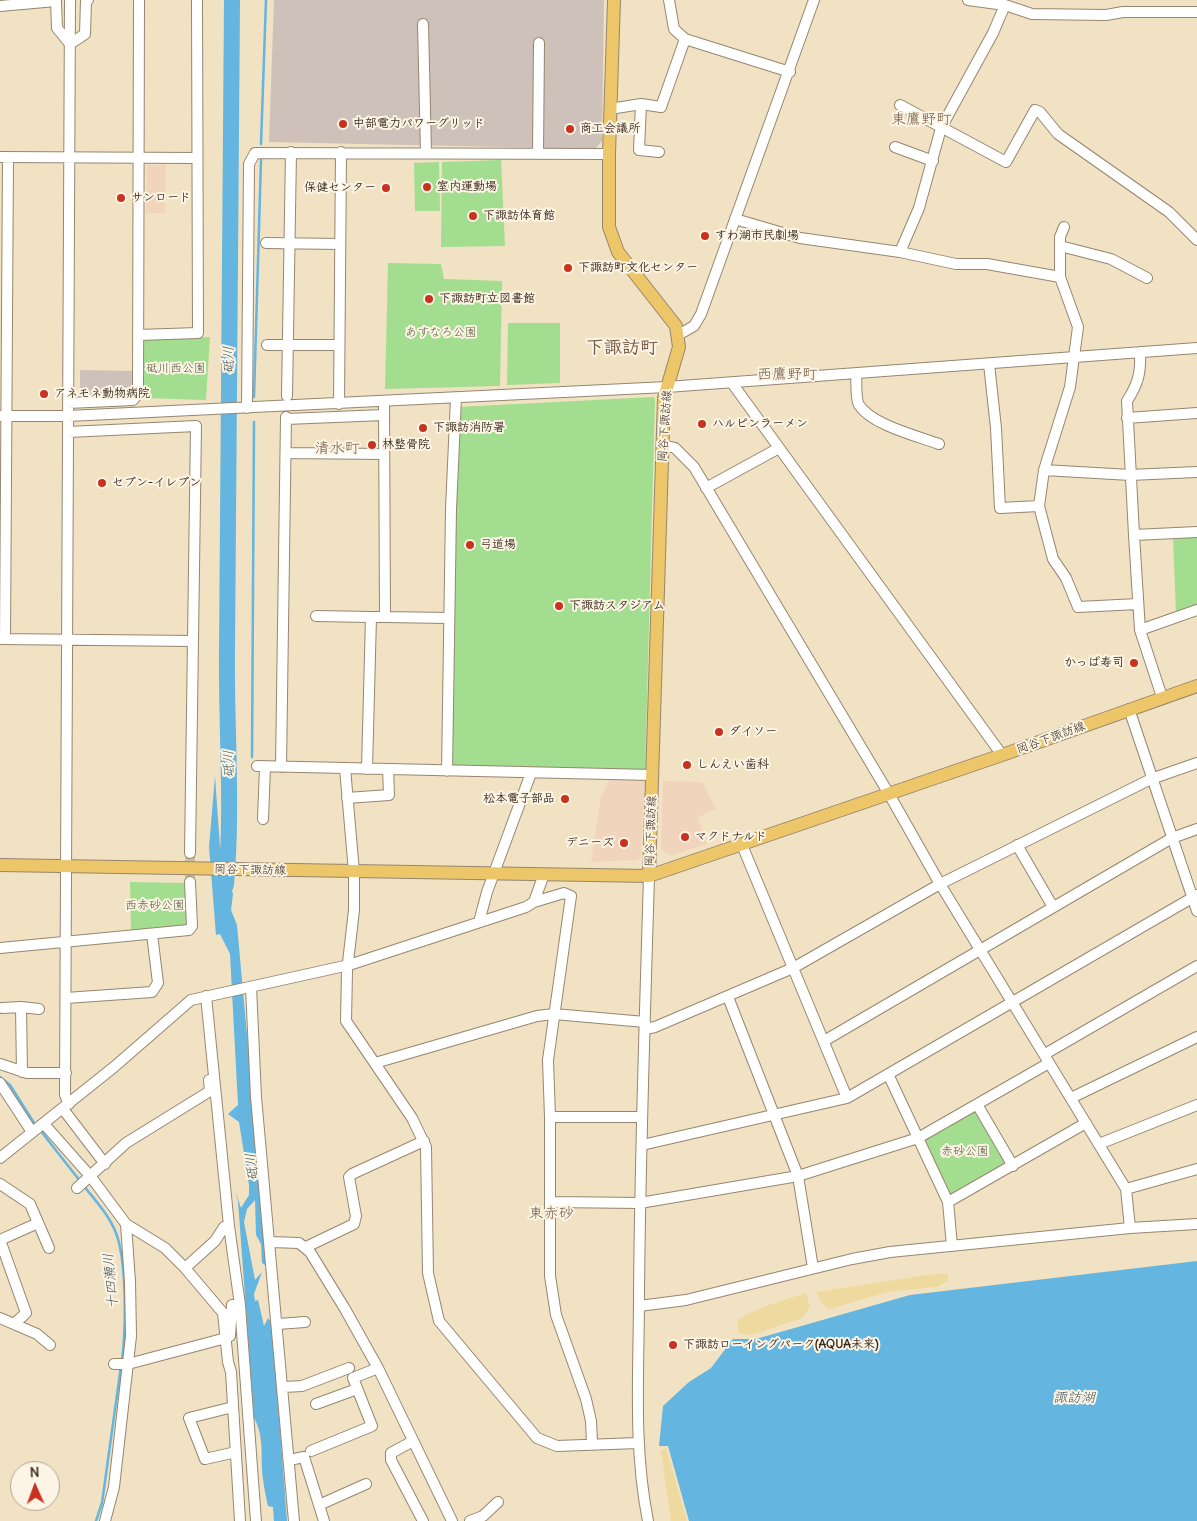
<!DOCTYPE html>
<html>
<head>
<meta charset="utf-8">
<style>
	body { margin:0 }
	#map { position:relative; width:1197px; height:1521px; overflow:hidden; background:#f1e2c3; font-family:Delius,sans-serif }
	canvas { display:block }
	.north { position:absolute; left:10px; top:1461px; width:50px; height:50px; box-sizing:border-box; background:#fcf5e5; border:1px solid #afa495; border-radius:50%; rotate:358deg; font-size:14px; font-weight:700; line-height:20px; text-align:center; color:#3b2a1e }
	.north::after { content:''; display:block; margin:auto; width:18px; height:22px; background:#c8321e; clip-path:polygon(50% 0,100% 100%,50% 72%,0 100%) }
</style>
</head>
<body>
<div id="map">
<canvas width="1197" height="1521"></canvas>
<div class="north">N</div>
</div>
<script>
const g = document.querySelector('canvas').getContext('2d');
g.lineJoin = 'round';
function paint(path, color) {
  g.fillStyle = color;
  g.fill(path, 'evenodd');
}
function stroke(path, color, width, dash) {
  g.strokeStyle = color;
  g.lineWidth = width;
  g.lineCap = dash ? 'butt' : 'round';
  g.setLineDash(dash || []);
  g.stroke(path);
}
function label(font, color, halo, rows, align = 'center') {
  g.font = font + ' Delius,"Klee One",sans-serif';
  g.lineWidth = 4;
  g.setLineDash([]);
  g.textBaseline = 'middle';
  g.strokeStyle = halo;
  g.fillStyle = color;
  for (const [text, x, y, turn = 0] of rows) {
    g.save();
    g.translate(x, y);
    g.rotate((+turn || 0) * Math.PI / 180);
    g.textAlign = isNaN(turn) ? turn : align;
    if (halo) g.strokeText(text, 0, 0);
    g.fillText(text, 0, 0);
    g.restore();
  }
}
const built = new Path2D(`
	M147 165H166L165 213H146Z
	M609 780H645L641 856 638 860 591 862 601 798Z
	M663 781 702 782 716 809 698 817 707 844 670 856 661 849Z`);
const industrial = new Path2D(`
	M274 0H604L602 141 595 149 269 142Z
	M80 370 135 371V392L132 395 83 398 80 394Z`);
const green = new Path2D(`
	M501 160 505 246 441 247 442 162Z
	M439 162 440 211H415L414 163Z
	M388 263 441 264 444 279 502 281 500 386 385 389Z
	M508 323H560V383L507 385Z
	M210 337 206 400 143 398 144 338Z
	M653 397 655 399 645 772 450 767 458 407Z
	M1197 536V607L1176 614 1173 537Z
	M130 882 187 883 189 925 131 931Z
	M976 1108 1008 1164 953 1196 948 1194 923 1143 925 1137Z`);
const sand = new Path2D(`
	M934 1274H948V1280L937 1287 892 1291 829 1309 822 1303 816 1292Z
	M806 1293 810 1307 802 1318 758 1333 747 1335 738 1332V1319L763 1307Z
	M666 1448 669 1458 687 1521H671L661 1451Z`);
const water = new Path2D(`
	M215 776 220 847 233 894 231 910 237 925 268 1267 262 1263 261 1244 256 1235 255 1200 247 1209 244 1222 255 1280 262 1272 254 1294 255 1301 258 1300 264 1326 268 1318 272 1324 287 1521H274L273 1507 268 1506C266 1497 264 1488 263 1479 260 1458 265 1437 254 1418L238 1201 235 1190 241 1208 249 1195V1185L239 1122 228 1114 238 1105 230 954 220 934 216 935 209 847Z
	M1197 1261V1521H689L668 1446H659L663 1406 689 1382 711 1368 733 1339H756L910 1295Z`);
const stream = new Path2D(`
	M261 144 266 0
	M254 397 261 160
	M252 757 254 422
	M0 1077 10 1085 36 1126
	M40 1130 80 1181
	M83 1185C95 1200 109 1215 116 1233 127 1262 126 1329 122 1361
	M96 1521 102 1503 121 1366`);
const river = new Path2D(`
	M226 885C233 807 226 728 227 649 229 433 231 217 232 0`);
const minorTunnel = new Path2D(`
	M190 853V882`);
const minor = new Path2D(`
	M669 0 674 29 685 39 790 72
	M968 0 1005 5 1032 14 1106 15 1123 12H1197
	M0 6 56 1 57 28 70 44 85 34 86 0H88
	M423 24 426 153
	M641 104 639 150 659 152
	M900 105 1006 162 1035 110 1040 112 1058 134 1169 212 1197 240
	M610 109 641 104 661 107 685 39
	M895 147 933 161
	M538 153 539 43
	M0 157 197 158
	M735 219 800 238 900 252 956 264H987L1060 277 1078 327 1070 387 1044 470 1039 506 1053 559 1066 578 1078 607 1138 604
	M266 243 340 244
	M1060 246 1111 259 1147 278
	M900 252 919 208 941 128 993 33 1005 5
	M1060 277V237L1064 227
	M138 335 198 333 197 0
	M678 335 694 326 701 314 814 0
	M267 345H339
	M989 364 996 428 1000 508 1039 506
	M856 374C857 382 855 398 859 405 872 425 917 436 939 444
	M732 383 1002 755
	M287 396 291 152
	M68 403 133 400 138 394 139 0
	M339 404 341 152
	M247 408 249 164 255 153 609 154
	M0 416H68L667 387 1197 348
	M1127 418 1197 413
	M286 419 384 415
	M68 432 196 426 190 853
	M663 445 675 448 694 467 889 794 940 884 1126 1189 1130 1228
	M286 453 384 454
	M1044 470 1130 475 1197 472
	M706 488 779 448
	M1134 535 1127 401C1138 384 1141 373 1140 352
	M316 616 371 617
	M385 617 449 618
	M1140 630 1197 610
	M0 639 193 641
	M5 639 8 157
	M1162 697 1140 630 1134 535 1197 532
	M1129 709 1197 911
	M257 766 653 775
	M281 767 286 417
	M345 768 354 872V910L347 971 346 1021 412 1118 426 1147 428 1273 439 1321 537 1438 557 1446 638 1443
	M367 769 371 617H385L384 402
	M447 771 451 509 456 398
	M347 798 389 795 388 769
	M263 819 265 767
	M742 845 847 1098
	M1017 845 1053 907
	M534 902 564 893 571 896 548 1060 550 1117V1276L556 1315 586 1399 591 1421 592 1443
	M479 922 487 892 531 773
	M0 948 189 930 192 926 190 882
	M251 987 256 1097 294 1521
	M206 996 229 1226 240 1305 256 1521
	M728 997 798 1176 813 1268
	M66 998 152 992 158 983 152 934
	M2 1008 21 1007
	M645 1029 655 1027 793 968 940 884 1151 779 1197 763
	M824 1041 1172 838 1197 829
	M1045 1054 1197 966
	M375 1063 537 1016 554 1014 645 1022
	M0 1064 27 1073H66
	M22 1072 21 1007 39 1009
	M888 1074 948 1202 1086 1123
	M0 1083 32 1132
	M1071 1098 1197 1037
	M69 1104 65 1095 70 0
	M978 1106 1013 1166
	M63 1109 105 1164
	M550 1117H642
	M44 1124 91 1177 126 1224 130 1282 131 1336 114 1487 105 1521
	M1099 1144 1197 1105
	M642 1145 847 1098 1197 895
	M0 1158 114 1067 191 1000 349 965 526 907 534 902 544 874
	M0 1184 30 1204 49 1248
	M77 1188 126 1143 210 1091 209 1080
	M1126 1189 1197 1169
	M551 1202 640 1203 798 1176 918 1138 1049 1063
	M948 1202 952 1246
	M126 1224 165 1248 185 1268 223 1313 228 1362 231 1372 240 1521
	M271 1242 299 1243 310 1252 345 1309 378 1368 452 1521
	M306 1247 354 1224 356 1216 349 1177 352 1174 424 1141
	M185 1268 215 1241 224 1227 229 1226
	M639 1306 686 1300 852 1259 890 1252 1130 1228 1197 1224
	M0 1318 37 1334 50 1345
	M14 1324 26 1313 0 1240 38 1223
	M278 1324 305 1322
	M114 1364H128L226 1338 230 1336 232 1305H240
	M284 1387 302 1386 349 1368
	M316 1404 357 1389
	M233 1407 189 1418 205 1459 236 1452
	M413 1441 391 1453V1460L423 1521
	M311 1451 372 1426 353 1378 378 1368
	M289 1460 304 1457 324 1521
	M319 1505 366 1484
	M470 1521 483 1516 498 1502
	M648 1521C633 1446 639 1371 639 1295 640 1155 645 1015 649 876`);
const major = new Path2D(`
	M614 0 609 154V227L618 252 676 326 679 347 664 398 649 876
	M0 865 649 876 1002 755 1197 686`);
const markers = [
	[343,124,5,"#c8321e"],
	[570,129,5,"#c8321e"],
	[427,187,5,"#c8321e"],
	[386,188,5,"#c8321e"],
	[121,198,5,"#c8321e"],
	[473,216,5,"#c8321e"],
	[705,236,5,"#c8321e"],
	[568,268,5,"#c8321e"],
	[429,299,5,"#c8321e"],
	[44,394,5,"#c8321e"],
	[702,424,5,"#c8321e"],
	[423,428,5,"#c8321e"],
	[372,445,5,"#c8321e"],
	[102,483,5,"#c8321e"],
	[470,545,5,"#c8321e"],
	[559,606,5,"#c8321e"],
	[1134,663,5,"#c8321e"],
	[719,732,5,"#c8321e"],
	[687,765,5,"#c8321e"],
	[565,799,5,"#c8321e"],
	[685,837,5,"#c8321e"],
	[624,843,5,"#c8321e"],
	[673,1345,5,"#c8321e"]
];
const poiNames = [
	["中部電力パワーグリッド",353,124],
	["商工会議所",580,129],
	["室内運動場",437,187],
	["保健センター",376,188,"right"],
	["サンロード",131,198],
	["下諏訪体育館",483,216],
	["すわ湖市民劇場",715,236],
	["下諏訪町文化センター",578,268],
	["下諏訪町立図書館",439,299],
	["アネモネ動物病院",54,394],
	["ハルピンラーメン",712,424],
	["下諏訪消防署",433,428],
	["林整骨院",382,445],
	["セブン-イレブン",112,483],
	["弓道場",480,545],
	["下諏訪スタジアム",569,606],
	["かっぱ寿司",1124,663,"right"],
	["ダイソー",729,732],
	["しんえい歯科",697,765],
	["松本電子部品",555,799,"right"],
	["マクドナルド",695,837],
	["デニーズ",614,843,"right"],
	["下諏訪ローイングパーク(AQUA未来)",683,1345]
];
const parkNames = [
	["あすなろ公園",441,333],
	["砥川西公園",176,369],
	["西赤砂公園",155,906],
	["赤砂公園",965,1152]
];
const streetNames = [
	["岡谷下諏訪線",665,426,-86],
	["岡谷下諏訪線",1051,738,-20],
	["岡谷下諏訪線",651,831,-88],
	["岡谷下諏訪線",250,870,1]
];
const waterNames = [
	["砥川",229,360,-90],
	["砥川",229,764,-91],
	["砥川",252,1167,-95],
	["十四瀬川",111,1281,-95],
	["諏訪湖",1074,1398]
];
const quarterNames = [
	["東鷹野町",921,120],
	["西鷹野町",787,375],
	["清水町",337,449],
	["東赤砂",551,1214]
];
const districtNames = [
	["下諏訪町",622,348]
];
paint(built, '#f0d5bc');
paint(industrial, '#cec1b9');
paint(green, '#a3dd90');
paint(sand, '#eeda9e');
paint(water, '#64b5df');
stroke(stream, '#64b5df', 2.5);
stroke(river, '#64b5df', 16);
stroke(minorTunnel, '#cdbda2', 10, [10, 5]);
stroke(minor, '#968670', 12);
stroke(major, '#968670', 14);
stroke(minor, '#fff', 10);
stroke(major, '#ecc669', 12);
for (const [x, y, r, color] of markers) {
  const dot = new Path2D();
  dot.arc(x, y, r, 0, 2 * Math.PI);
  g.fillStyle = color;
  g.fill(dot);
  stroke(dot, '#fcf5e5', 2);
}
label('bold 12px', '#3b2a1e', '#fcf5e5', poiNames, 'left');
label('12px', '#55573a', '#fcf5e5', parkNames);
label('12px', '#3b2a1e', '#fcf5e5', streetNames);
label('italic 14px', '#495b62', '#fcf5e5', waterNames);
label('15px', '#765b45', '#fcf5e5', quarterNames);
label('bold 18px', '#765b45', '#fcf5e5', districtNames);
</script>
</body>
</html>
